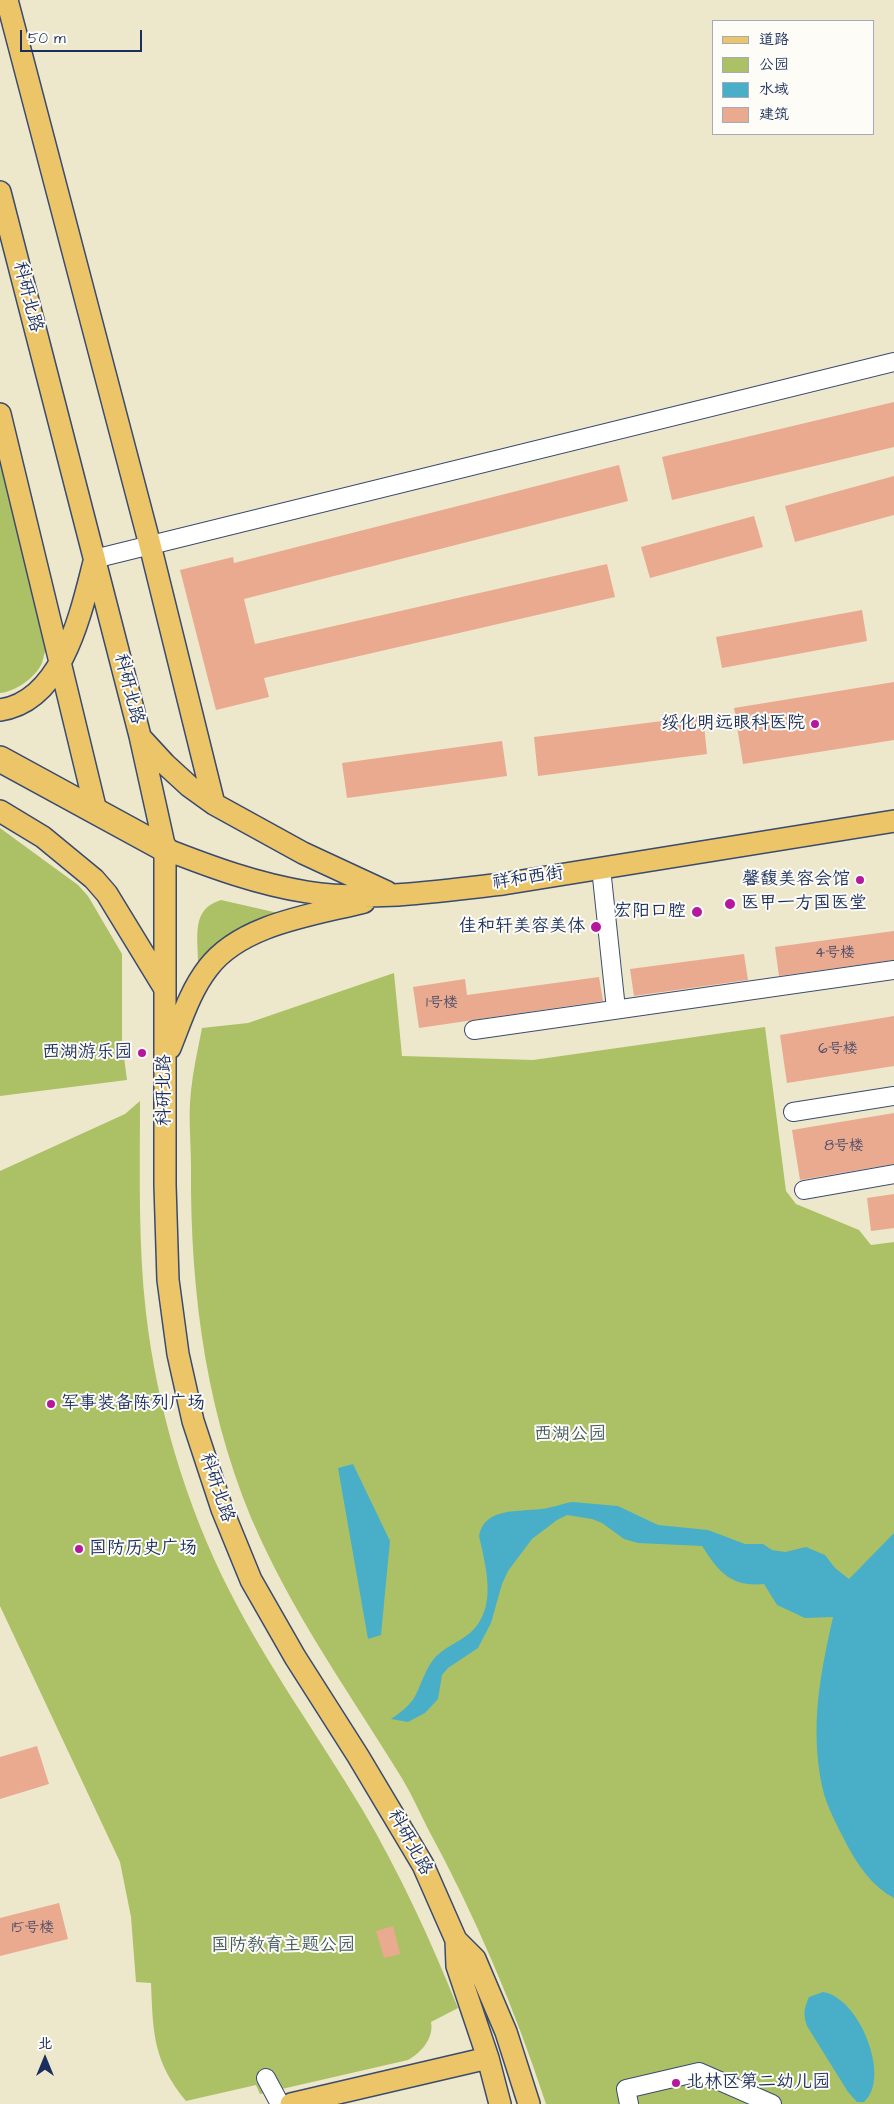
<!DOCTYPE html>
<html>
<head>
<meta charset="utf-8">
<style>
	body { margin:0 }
	#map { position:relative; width:894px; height:2104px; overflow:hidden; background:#ede7cc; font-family:"Architects Daughter","LXGW WenKai TC",sans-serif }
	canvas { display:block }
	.legend { position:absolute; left:712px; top:20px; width:162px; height:115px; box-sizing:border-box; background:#fdfcf7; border:1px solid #a3aaba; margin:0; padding:6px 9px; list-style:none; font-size:15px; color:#1b2f5e }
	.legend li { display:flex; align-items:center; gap:10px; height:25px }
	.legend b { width:25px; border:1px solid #a3aaba }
	.north { position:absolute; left:20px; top:2034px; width:50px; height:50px; -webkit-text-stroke:4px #fdfcf7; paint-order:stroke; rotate:0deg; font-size:14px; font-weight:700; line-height:20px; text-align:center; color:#1b2f5e }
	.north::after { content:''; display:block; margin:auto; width:18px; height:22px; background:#1b2f5e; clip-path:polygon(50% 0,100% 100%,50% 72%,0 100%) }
	.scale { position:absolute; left:20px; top:30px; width:122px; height:22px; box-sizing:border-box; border:2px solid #1b2f5e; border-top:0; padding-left:6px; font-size:15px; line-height:18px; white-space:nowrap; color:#1b2f5e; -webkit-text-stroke:4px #fdfcf7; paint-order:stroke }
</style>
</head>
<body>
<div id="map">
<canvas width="894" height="2104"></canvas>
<ul class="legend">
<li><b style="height:6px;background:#edc569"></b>道路</li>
<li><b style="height:14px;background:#acc166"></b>公园</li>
<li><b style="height:14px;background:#49afc8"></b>水域</li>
<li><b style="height:14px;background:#e9aa90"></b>建筑</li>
</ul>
<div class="north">北</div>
<div class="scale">50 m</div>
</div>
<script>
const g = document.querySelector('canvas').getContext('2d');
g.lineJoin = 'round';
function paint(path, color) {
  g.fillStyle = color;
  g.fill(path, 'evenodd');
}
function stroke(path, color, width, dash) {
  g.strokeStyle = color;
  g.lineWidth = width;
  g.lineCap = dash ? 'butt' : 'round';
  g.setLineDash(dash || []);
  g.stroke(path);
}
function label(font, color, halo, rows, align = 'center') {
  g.font = font + ' "Architects Daughter","LXGW WenKai TC",sans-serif';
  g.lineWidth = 4;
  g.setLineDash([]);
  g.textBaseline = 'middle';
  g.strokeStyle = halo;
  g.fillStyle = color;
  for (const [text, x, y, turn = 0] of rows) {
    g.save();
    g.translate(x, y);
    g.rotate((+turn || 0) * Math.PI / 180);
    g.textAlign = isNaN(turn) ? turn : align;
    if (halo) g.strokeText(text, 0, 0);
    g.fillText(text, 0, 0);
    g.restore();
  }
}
const green = new Path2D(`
	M0 425 48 639C46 647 44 656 42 663 36 677 15 692 0 693Z
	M0 828 78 885 88 896 122 954V1042L127 1080 0 1096Z
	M221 900 278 913C239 924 226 933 198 962 198 936 191 909 221 900Z
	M394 973 402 1056 533 1060 765 1027 786 1191 796 1204 859 1230 871 1245 894 1242V2104H546C515 2009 475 1915 427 1827 419 1811 412 1795 403 1780 354 1700 301 1626 261 1540 207 1423 190 1295 191 1167 191 1142 188 1116 191 1091 193 1070 198 1049 202 1028L248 1023Z
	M140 1101C140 1172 138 1243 146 1313 157 1408 186 1505 229 1590 268 1667 318 1735 362 1809 400 1873 430 1939 458 2008L431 2022C434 2038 422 2052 408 2060L260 2094 256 2085 186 2101C153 2061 153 2033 151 1983L136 1982 131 1917 120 1862 0 1606V1171L125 1114Z`);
const water = new Path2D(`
	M353 1464 390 1541 381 1635 368 1639 338 1468Z
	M572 1502 618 1506 658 1525 708 1530 745 1544H763L772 1550 785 1552 806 1547 825 1555 835 1568 849 1579 894 1533V1898C873 1887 858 1866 847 1845 838 1827 826 1806 822 1786 810 1726 820 1675 833 1617L805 1618 777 1605 764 1584C730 1587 719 1572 702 1546L638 1543 624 1539 602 1523 592 1519 567 1515 557 1520 532 1539 508 1571 502 1584 491 1623 478 1648 448 1668 442 1675 438 1699 425 1713 408 1722 391 1719C400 1713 408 1707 414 1698 421 1686 424 1672 433 1660 442 1648 458 1643 470 1633 498 1608 486 1568 479 1536 484 1507 519 1512 541 1509 551 1508 562 1504 572 1502Z
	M823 1992C859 1997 892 2078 864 2102H857L848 2092 807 2026C803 2015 804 2008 809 1997Z`);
const building = new Path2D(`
	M894 402V447L672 500 662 457Z
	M619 465 628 501 244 599 255 644 607 564 615 597 264 678 269 697 216 710 180 570 233 557 234 563Z
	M894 476V515L795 542 785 506Z
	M754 516 763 547 650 578 641 547Z
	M862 610 867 641 722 668 716 637Z
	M894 682V740L743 764 734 708Z
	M703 716 707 754 538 776 534 737Z
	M502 741 507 776 347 798 342 763Z
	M894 931V960L779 976 775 947Z
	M744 954 748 980 634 996 630 969Z
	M599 977 603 1001 419 1028 413 987 465 979 467 995Z
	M894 1016V1066L787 1083 780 1035Z
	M894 1113V1164L800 1180 792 1130Z
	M894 1194V1228L871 1231 867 1198Z
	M37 1746 49 1784 0 1799V1757Z
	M59 1903 68 1939 0 1956V1918Z
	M393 1926 400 1954 384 1958 376 1931Z`);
const minor = new Path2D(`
	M94 559 894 362
	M601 868 616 1009
	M474 1030 894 970
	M793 1112 894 1096
	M804 1190 894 1174
	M266 2078 280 2104
	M629 2104 626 2089 699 2072 772 2104`);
const major = new Path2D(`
	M7 0 150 545 214 804
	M0 192 140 736 165 849V1185L168 1280 178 1354 193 1421 222 1509 251 1580 295 1657 358 1756 423 1865 456 1940 475 1959 506 2032 529 2104
	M0 414 96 811
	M0 710C63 701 81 612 94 562
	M141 738 165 764 189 786 214 804 303 853 387 892
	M0 811 43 837 94 879 107 894 165 989
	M165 849C211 867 257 884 307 892 371 902 439 891 503 884L894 821
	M170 1048C181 1021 190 991 208 968 241 924 313 915 364 902
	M456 1940 457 1966 488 2058 500 2104
	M291 2104 488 2058`);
const highway = new Path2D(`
	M0 759 165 849`);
const markers = [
	[815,724,5,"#b5179e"],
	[860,880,5,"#b5179e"],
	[730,904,6,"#b5179e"],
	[697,912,6,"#b5179e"],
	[596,927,6,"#b5179e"],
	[142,1053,5,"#b5179e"],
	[51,1404,5,"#b5179e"],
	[79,1549,5,"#b5179e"],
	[676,2083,5,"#b5179e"]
];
const numberNames = [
	["4号楼",835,954],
	["1号楼",442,1004],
	["6号楼",838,1050],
	["8号楼",844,1147],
	["15号楼",33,1929]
];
const streetNames = [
	["科研北路",27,297,76],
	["科研北路",128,689,76],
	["祥和西街",528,879,-8],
	["科研北路",165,1090,-90],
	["科研北路",216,1488,71],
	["科研北路",409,1843,61]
];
const poiNames = [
	["绥化明远眼科医院",805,724],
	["馨馥美容会馆",850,880],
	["医甲一方国医堂",741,904,"left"],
	["宏阳口腔",686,912],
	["佳和轩美容美体",585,927],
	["西湖游乐园",132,1053],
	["军事装备陈列广场",61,1404,"left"],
	["国防历史广场",89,1549,"left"],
	["北林区第二幼儿园",686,2083,"left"]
];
const parkNames = [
	["西湖公园",570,1435],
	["国防教育主题公园",283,1946]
];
paint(green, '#acc166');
paint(water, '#49afc8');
paint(building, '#e9aa90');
stroke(minor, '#3a4b6e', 20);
stroke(major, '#3a4b6e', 24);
stroke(highway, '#3a4b6e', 28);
stroke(minor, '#fff', 18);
stroke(major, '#edc569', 21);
stroke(highway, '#edc569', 25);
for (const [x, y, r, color] of markers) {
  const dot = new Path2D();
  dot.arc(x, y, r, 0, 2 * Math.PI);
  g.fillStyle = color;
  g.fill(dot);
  stroke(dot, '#fdfcf7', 2);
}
label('15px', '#4e4e6a', null, numberNames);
label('18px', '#1b2f5e', '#fdfcf7', streetNames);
label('18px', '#1b2f5e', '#fdfcf7', poiNames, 'right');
label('18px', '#465b60', '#fdfcf7', parkNames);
</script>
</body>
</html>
